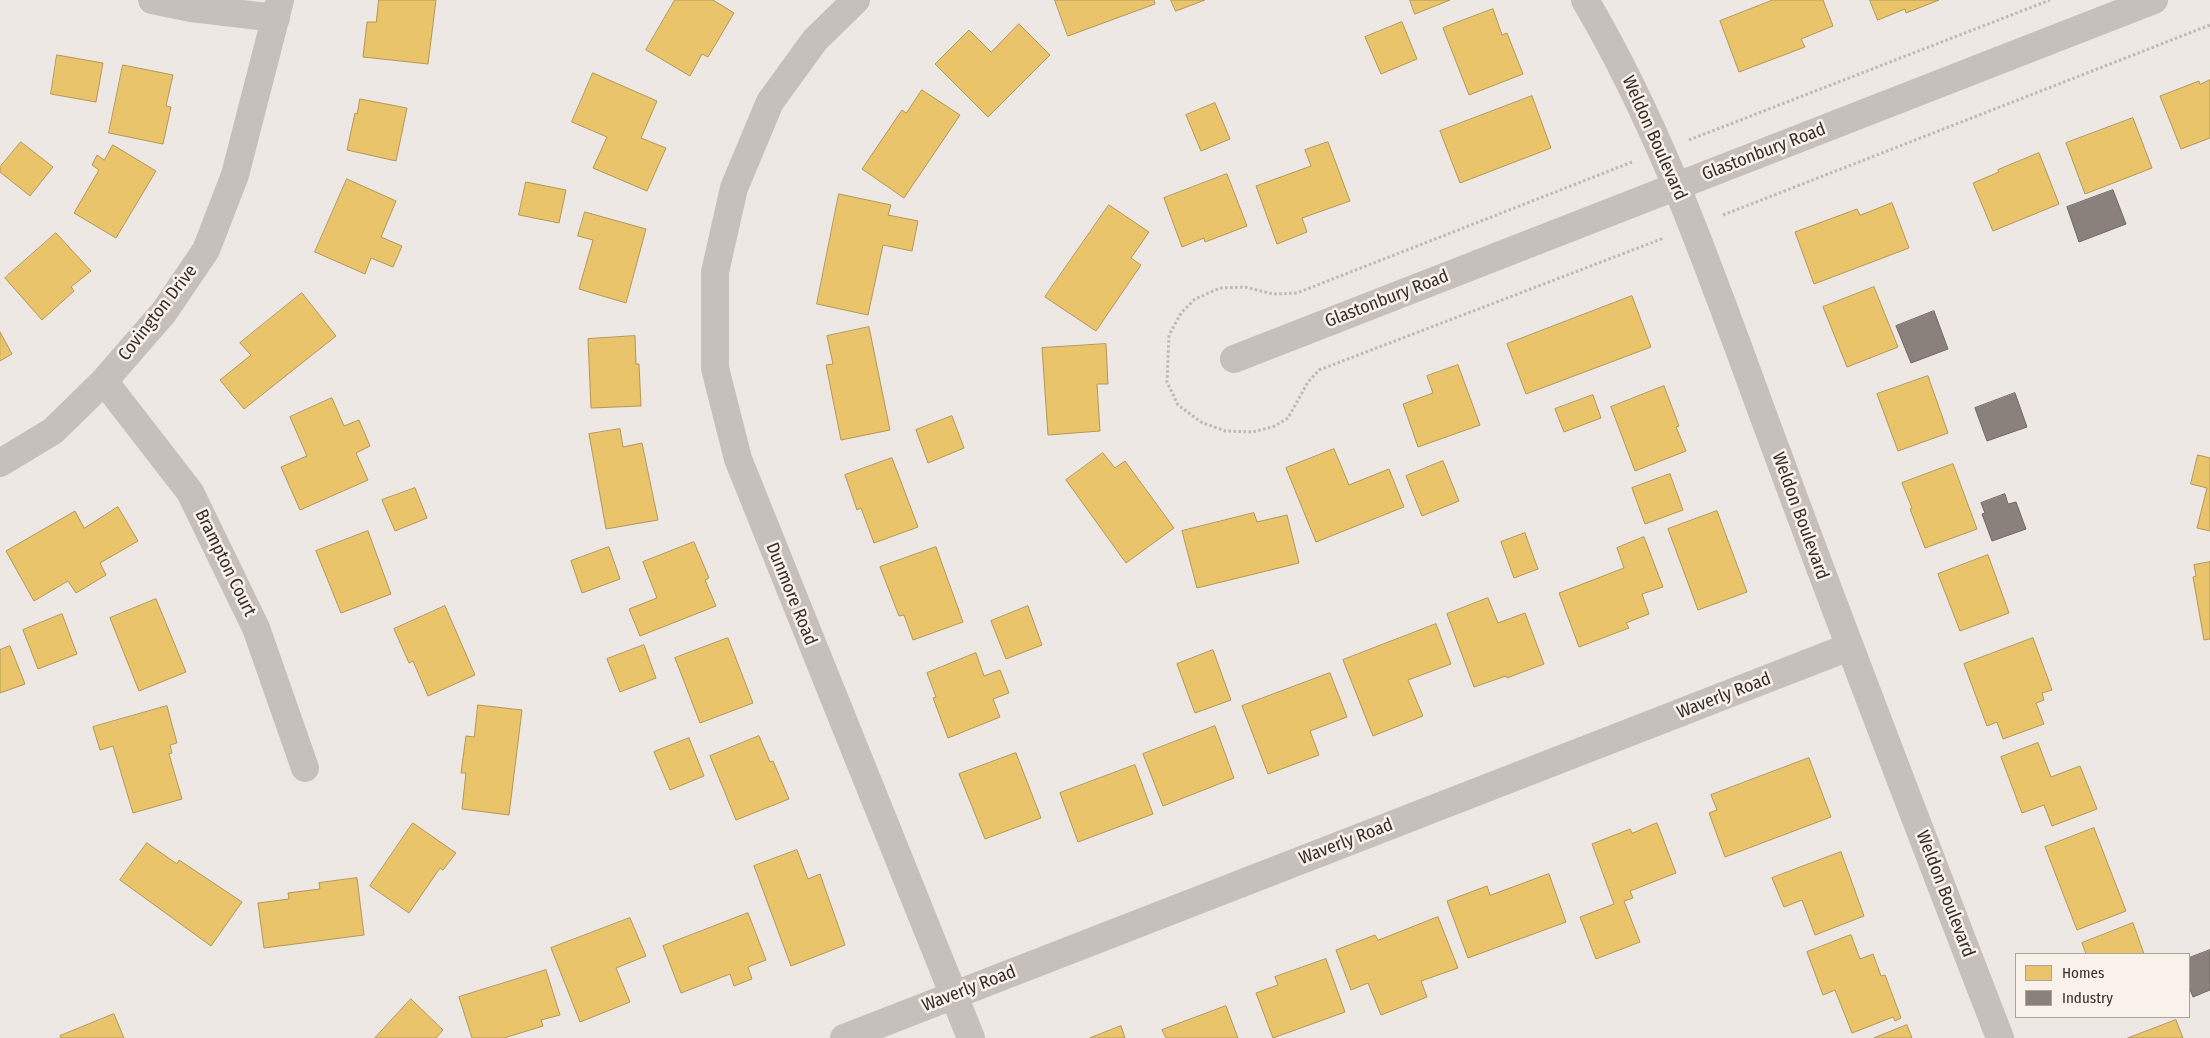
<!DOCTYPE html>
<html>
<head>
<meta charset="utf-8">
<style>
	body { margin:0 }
	#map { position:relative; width:2210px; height:1038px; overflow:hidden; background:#ede8e3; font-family:"Fira Sans Condensed",sans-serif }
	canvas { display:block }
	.legend { position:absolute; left:2015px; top:953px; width:175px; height:65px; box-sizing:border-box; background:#f9f2eb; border:1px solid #aba49e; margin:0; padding:6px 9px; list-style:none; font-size:15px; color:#372e2a }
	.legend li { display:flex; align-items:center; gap:10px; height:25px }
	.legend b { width:25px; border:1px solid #aba49e }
</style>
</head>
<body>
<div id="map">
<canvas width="2210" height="1038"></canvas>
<ul class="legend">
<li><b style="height:14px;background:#e9c46a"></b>Homes</li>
<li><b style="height:14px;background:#8a817c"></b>Industry</li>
</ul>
</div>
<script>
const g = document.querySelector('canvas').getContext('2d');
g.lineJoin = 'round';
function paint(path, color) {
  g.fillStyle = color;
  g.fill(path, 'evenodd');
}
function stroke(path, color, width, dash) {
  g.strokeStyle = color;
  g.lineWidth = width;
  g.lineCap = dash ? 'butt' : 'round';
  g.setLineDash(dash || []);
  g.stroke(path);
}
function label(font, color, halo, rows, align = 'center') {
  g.font = font + ' "Fira Sans Condensed",sans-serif';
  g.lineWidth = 5;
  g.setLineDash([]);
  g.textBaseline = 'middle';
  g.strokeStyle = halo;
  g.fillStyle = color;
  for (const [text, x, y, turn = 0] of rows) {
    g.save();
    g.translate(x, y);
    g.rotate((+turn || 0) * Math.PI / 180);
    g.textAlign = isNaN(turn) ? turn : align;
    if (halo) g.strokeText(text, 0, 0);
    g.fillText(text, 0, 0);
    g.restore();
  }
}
const homes = new Path2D(`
	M379 0H436L428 64 363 57 367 22H376Z
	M675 0H713L734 13 708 57 702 54 690 76 646 50Z
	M1055 0H1154L1155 4 1068 36Z
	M1171 0H1205L1176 11Z
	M1410 0H1450L1415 14Z
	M1773 0H1823L1833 26 1801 39 1805 47 1739 72 1720 21Z
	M1870 0H1939L1906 13 1905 9 1878 20Z
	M1493 9 1502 35 1507 33 1523 74 1469 95 1443 28Z
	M1402 22 1417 59 1381 74 1365 37Z
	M1019 24 1050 55 988 117 935 64 969 30 991 52Z
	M57 55 103 63 96 102 51 94Z
	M123 65 173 75 166 106 171 107 163 144 109 133Z
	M593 73 657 101 641 138 666 148 647 191 593 168 607 137 572 122Z
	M2210 80V138L2181 149 2160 96 2199 81 2200 84Z
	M922 90 960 115 904 198 862 169 902 110 906 113Z
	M1532 96 1551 148 1460 183 1440 131Z
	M360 99 407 108 396 161 347 150 355 113 357 114Z
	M1215 103 1230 139 1201 151 1186 115Z
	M2133 118 2152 168 2085 194 2066 143Z
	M21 142 53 167 30 196 0 172V167Z
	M1328 142 1350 201 1302 218 1307 232 1277 244 1256 186 1311 166 1305 150Z
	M113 145 156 171 116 238 74 213 99 170 92 165 97 155 104 160Z
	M2039 153 2059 204 1993 231 1973 183 1999 172 1998 170Z
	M1227 174 1247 226 1205 242 1204 238 1182 247 1164 198Z
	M347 179 396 201 381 237 402 246 393 267 371 258 365 274 315 252Z
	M526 182 566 190 559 223 519 215Z
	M839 194 891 205 888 215 918 221 912 251 883 245 868 315 817 304Z
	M1892 203 1909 248 1814 284 1795 232 1857 209 1860 215Z
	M1109 205 1149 232 1131 258 1141 265 1096 331 1045 297Z
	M585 212 646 229 626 303 579 289 593 240 578 236Z
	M56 233 91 271 71 287 74 291 42 320 5 278Z
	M1874 287 1898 347 1847 367 1823 307Z
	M302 293 336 336 244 409 220 380 251 355 240 343Z
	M1632 296 1651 347 1526 394 1507 344Z
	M869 327 890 430 841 440 826 365 833 364 827 336Z
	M0 332 12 354 0 361Z
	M635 336 636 364H639L641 406 591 408 588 339Z
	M1106 344 1108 384H1097L1100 431 1048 435 1042 348Z
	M1458 365 1480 425 1418 447 1403 404 1433 393 1427 376Z
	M1928 376 1948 433 1898 451 1877 394Z
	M1664 386 1679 426 1676 427 1686 451 1635 471 1611 407Z
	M1593 395 1601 418 1564 432 1555 409Z
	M332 398 344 426 359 420 370 446 356 453 368 480 300 510 281 467 307 456 290 417Z
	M952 416 964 448 928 463 916 430Z
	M620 429 623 447 642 443 658 520 606 529 589 434Z
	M1334 449 1349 485 1389 469 1404 507 1316 542 1286 468Z
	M1103 453 1115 468 1125 461 1174 528 1126 563 1066 480Z
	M2198 455 2210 458V531L2197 528 2207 488 2191 484Z
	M892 458 918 527 874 543 861 508 857 510 845 475Z
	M1443 461 1459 501 1422 516 1406 476Z
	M1953 464 1977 529 1925 548 1910 509 1912 508 1902 483Z
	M1670 474 1683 510 1645 524 1632 488Z
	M415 488 427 518 395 531 382 500Z
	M118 507 138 541 100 563 106 575 76 593 68 581 34 601 6 551 75 511 84 528Z
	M1717 511 1747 592 1698 610 1668 529Z
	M1254 513 1257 522 1287 515 1299 563 1197 588 1182 531Z
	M368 531 391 594 341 613 316 551Z
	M1525 533 1538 569 1514 578 1501 542Z
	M1644 537 1663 587 1642 594 1649 614 1626 623 1629 628 1579 647 1559 593 1624 568 1617 548Z
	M694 542 709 578 705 580 716 606 640 636 629 609 657 598 643 562Z
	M609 547 620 579 582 593 571 561Z
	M936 547 963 622 913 640 904 615 899 616 880 567Z
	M1988 555 2009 613 1960 631 1938 574Z
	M2210 562V639L2204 640 2193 577 2196 576 2194 565Z
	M1488 598 1498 623 1525 613 1544 664 1507 678 1506 676 1474 687 1447 614Z
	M156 599 186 672 139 691 110 618Z
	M445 606 475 675 428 696 413 661 409 663 394 629Z
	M1028 606 1042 645 1006 659 991 621Z
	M62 614 77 654 38 669 23 630Z
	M1436 624 1451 664 1408 680 1423 716 1373 736 1343 660Z
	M728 638 753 703 700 723 675 658Z
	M2033 638 2052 690 2042 693 2044 700 2036 703 2044 724 2003 739 1997 722 1987 726 1964 664Z
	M644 645 656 678 620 692 607 659Z
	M10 646 25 684 0 693V650Z
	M1213 650 1231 700 1195 713 1177 664Z
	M976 653 984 676 1000 670 1009 693 993 699 1000 717 948 738 933 698 936 697 927 673Z
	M1330 673 1347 717 1310 731 1319 755 1268 774 1242 706Z
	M478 705 522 710 509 815 462 809 466 773H461L466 736 474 737Z
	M167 706 177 743 170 745 172 753 169 754 182 799 133 813 113 746 100 750 93 727Z
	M1215 726 1234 778 1163 806 1143 754Z
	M759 736 770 762 773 761 789 799 736 820 710 756Z
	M689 738 704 776 670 790 654 752Z
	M2038 743 2051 777 2080 766 2097 809 2052 826 2044 805 2022 813 2001 757Z
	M1016 753 1041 818 985 839 959 774Z
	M1809 758 1831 817 1725 857 1709 813 1717 810 1711 795Z
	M1135 765 1153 814 1078 842 1060 793Z
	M413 823 456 853 443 870 440 868 409 913 370 886Z
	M1657 823 1676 873 1630 891 1633 898 1624 901 1640 942 1596 959 1580 917 1614 904 1592 844 1630 829 1632 833Z
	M2094 828 2126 911 2077 930 2045 847Z
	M147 843 177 864 179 860 242 902 211 946 120 880Z
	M797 850 808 879 820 874 845 945 791 966 754 866Z
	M1841 852 1864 916 1815 935 1802 900 1784 907 1772 878Z
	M1549 874 1566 922 1468 958 1447 901 1487 886 1490 895Z
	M357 878 364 935 264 948 258 903 289 899 288 893 320 889 319 883Z
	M748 913 766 960 748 967 752 979 734 986 730 974 681 993 663 946Z
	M1438 917 1458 968 1421 981 1427 997 1381 1015 1368 983 1351 990 1336 950 1375 935 1378 940Z
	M630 918 646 956 616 968 630 1002 580 1022 551 948Z
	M2133 923 2144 954H2086L2082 943Z
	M1851 935 1860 959 1873 954 1881 976 1885 975 1901 1018 1895 1021 1893 1017 1852 1033 1835 990 1823 995 1807 952Z
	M1326 959 1345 1012 1273 1038 1256 993 1278 985 1275 977Z
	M546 970 560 1015 541 1020 543 1026 504 1038H472L459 997Z
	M411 999 443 1030 436 1038H375Z
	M1226 1006 1238 1038H1166L1162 1030Z
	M114 1014 124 1038H61L60 1036Z
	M2176 1020 2183 1038H2128Z
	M1907 1025 1912 1038H1874Z
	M1121 1026 1125 1038H1090Z`);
const industry = new Path2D(`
	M2113 190 2126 224 2079 242 2067 207Z
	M1934 311 1948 349 1911 363 1896 326Z
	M2015 393 2027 427 1987 441 1975 408Z
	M2005 494 2008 504 2016 502 2026 529 1992 541 1982 514 1985 513 1981 503Z
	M2210 950V990L2193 997 2189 987V958Z`);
const path = new Path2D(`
	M1689 140 2050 0
	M1632 162 1297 293 1273 294 1245 287 1220 288 1195 299 1181 313 1169 335 1167 382 1178 405 1201 422 1225 431 1253 432 1275 426 1288 418 1308 382 1319 370 1664 238
	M1723 215 2210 25`);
const street = new Path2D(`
	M152 0 191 8 276 18
	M856 0 815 40 770 102 734 188 715 272V368L738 459 971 1038
	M1585 0C1669 142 1720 301 1778 455 1850 650 1925 844 2000 1038
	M1234 359 2154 0
	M104 381 190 492 256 628 305 768
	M0 463 53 431 104 381 164 312 206 250 235 175 280 0
	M844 1038 1849 647`);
const streetNames = [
	["Weldon Boulevard",1654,138,66],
	["Glastonbury Road",1764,152,-21],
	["Glastonbury Road",1387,299,-21],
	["Covington Drive",158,313,-52],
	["Weldon Boulevard",1800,516,70],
	["Brampton Court",225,563,64],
	["Dunmore Road",791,594,68],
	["Waverly Road",1724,696,-21],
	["Waverly Road",1346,842,-21],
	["Weldon Boulevard",1945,894,69],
	["Waverly Road",969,989,-21]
];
paint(homes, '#e9c46a');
stroke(homes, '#b49757', 1);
paint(industry, '#8a817c');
stroke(industry, '#716863', 1);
stroke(path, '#bfb9b4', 3, [2.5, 2.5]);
stroke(street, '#c6c0bc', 28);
label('18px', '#372e2a', '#f9f2eb', streetNames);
</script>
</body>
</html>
